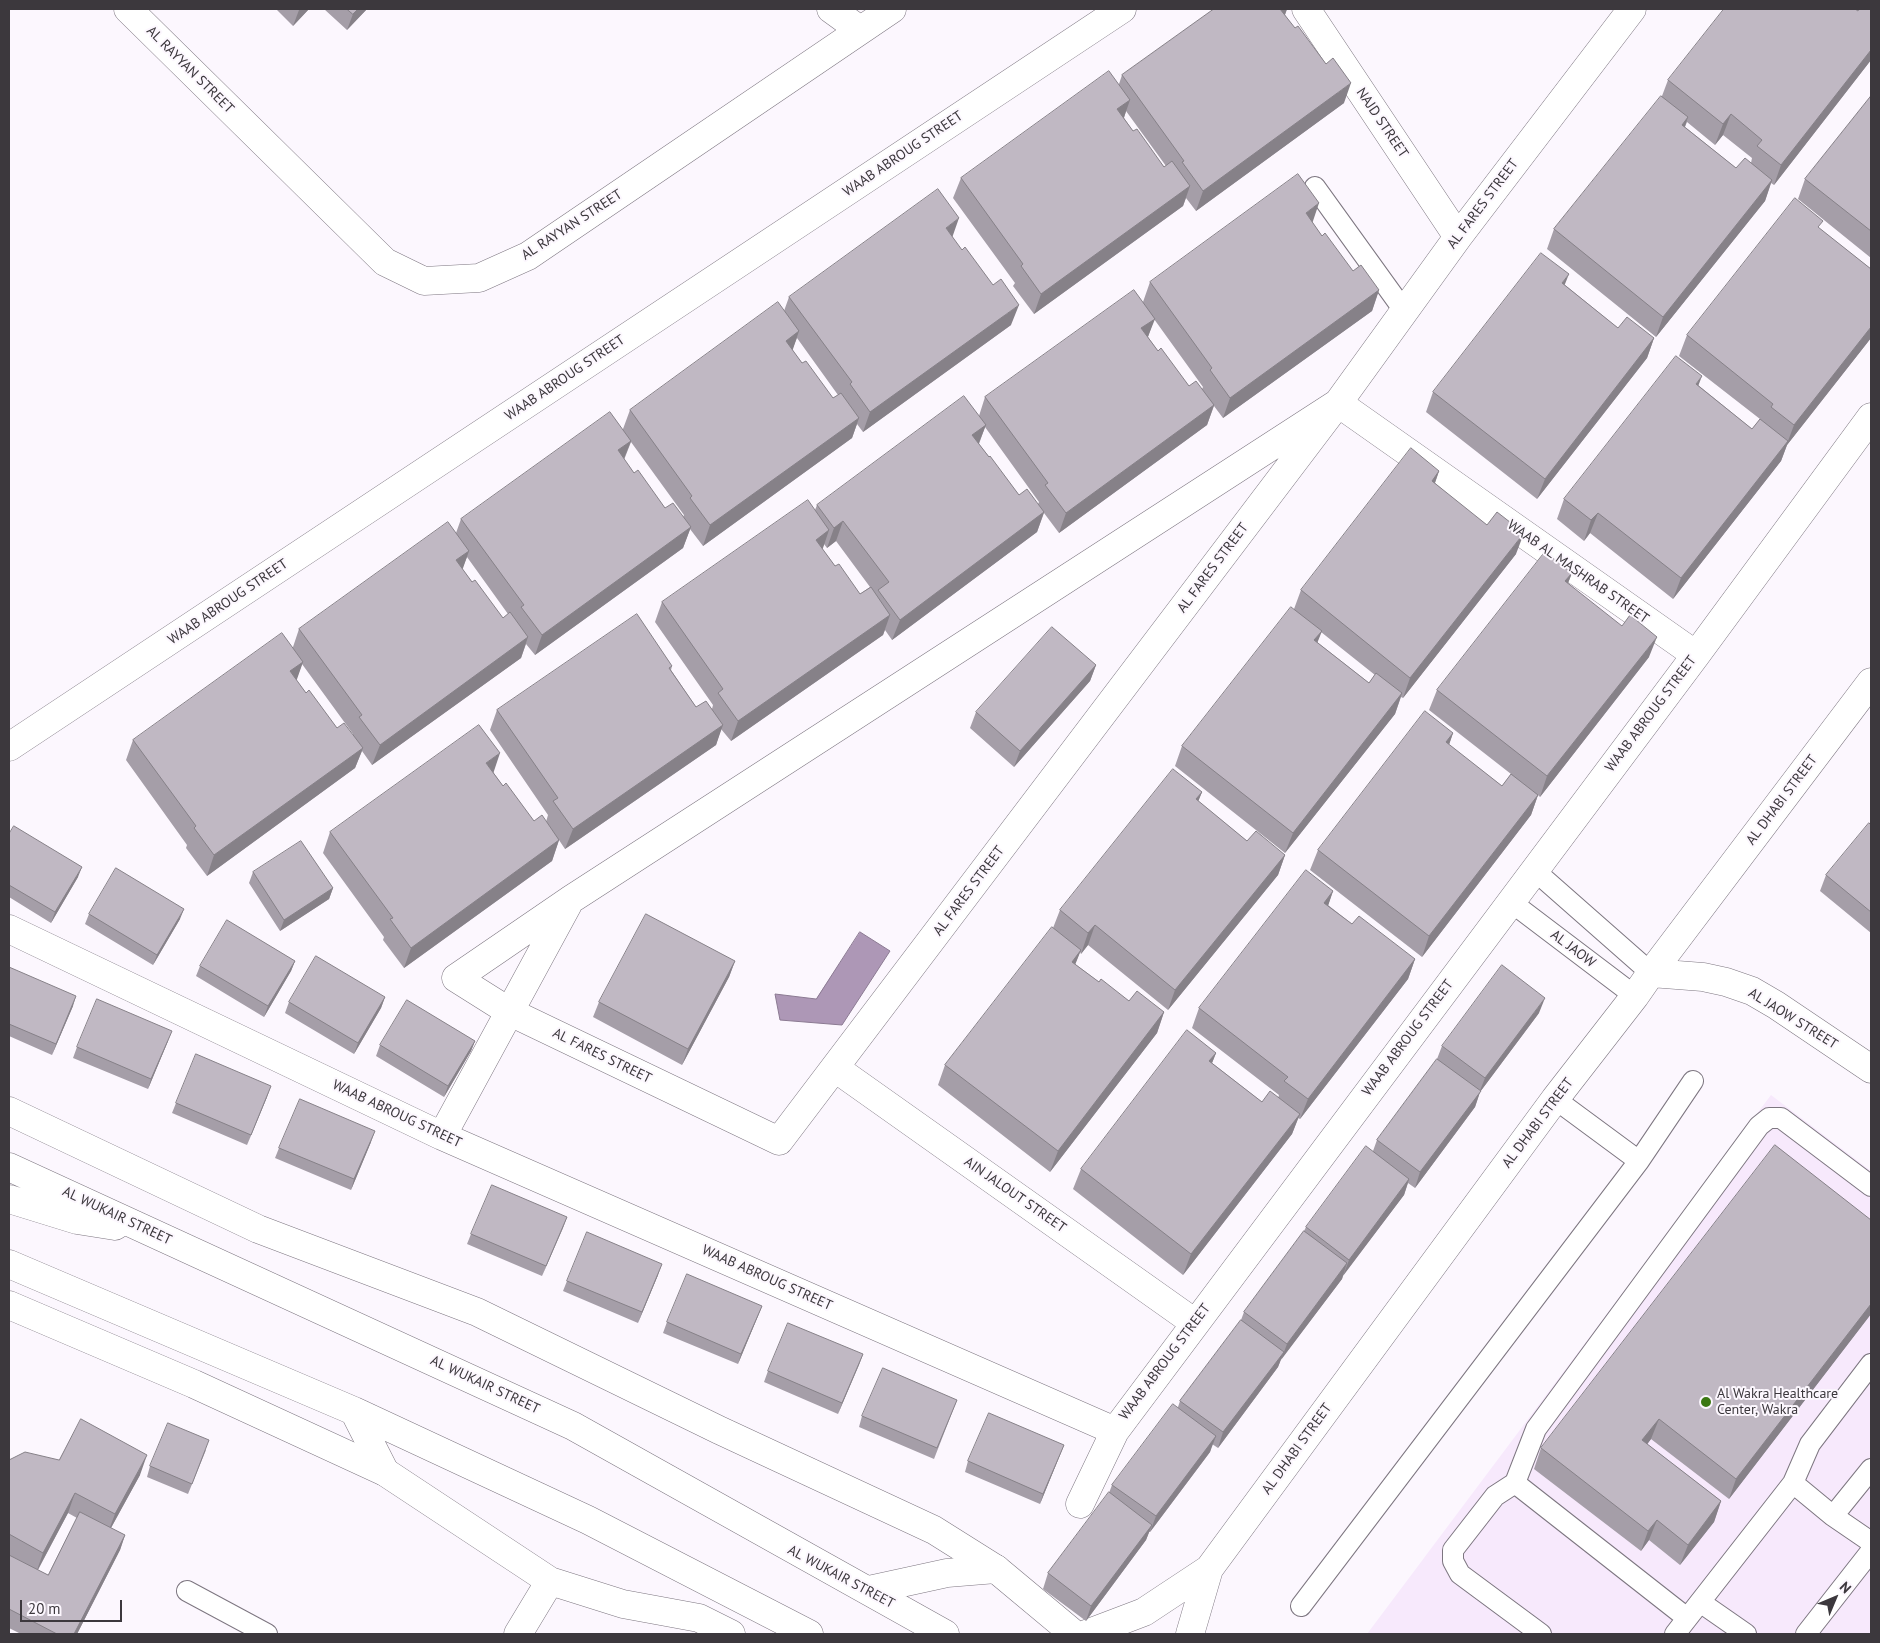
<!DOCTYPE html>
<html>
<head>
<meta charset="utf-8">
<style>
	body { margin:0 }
	#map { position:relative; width:1880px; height:1643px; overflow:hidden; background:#fcf7fe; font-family:"PT Sans",sans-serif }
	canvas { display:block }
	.frame { position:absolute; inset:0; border:10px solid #3c383d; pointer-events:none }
	.north { position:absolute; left:1810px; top:1573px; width:50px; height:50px; -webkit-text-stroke:4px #fcf7fe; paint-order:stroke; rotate:45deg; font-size:14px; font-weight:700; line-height:20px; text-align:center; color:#3c383d }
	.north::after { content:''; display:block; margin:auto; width:18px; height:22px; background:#3c383d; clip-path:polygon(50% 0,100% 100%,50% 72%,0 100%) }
	.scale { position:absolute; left:20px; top:1600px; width:102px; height:22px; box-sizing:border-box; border:2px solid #3c383d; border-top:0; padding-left:6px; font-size:15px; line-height:18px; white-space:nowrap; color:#3c383d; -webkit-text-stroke:4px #fcf7fe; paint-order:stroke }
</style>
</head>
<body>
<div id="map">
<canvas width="1880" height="1643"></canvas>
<div class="frame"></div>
<div class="north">N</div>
<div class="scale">20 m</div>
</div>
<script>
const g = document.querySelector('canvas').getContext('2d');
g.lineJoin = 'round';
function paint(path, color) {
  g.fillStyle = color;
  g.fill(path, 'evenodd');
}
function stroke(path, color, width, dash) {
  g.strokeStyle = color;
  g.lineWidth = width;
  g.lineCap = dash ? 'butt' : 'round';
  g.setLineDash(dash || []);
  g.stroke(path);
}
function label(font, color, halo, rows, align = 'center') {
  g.font = font + ' "PT Sans",sans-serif';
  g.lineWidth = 4;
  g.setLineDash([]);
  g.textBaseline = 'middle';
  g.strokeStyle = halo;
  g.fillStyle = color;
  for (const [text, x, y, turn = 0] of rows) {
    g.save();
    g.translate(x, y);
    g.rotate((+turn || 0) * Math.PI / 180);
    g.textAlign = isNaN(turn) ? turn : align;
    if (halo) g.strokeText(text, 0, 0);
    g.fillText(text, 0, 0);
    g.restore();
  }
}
const built = new Path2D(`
	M1771 1095 1871 1171V1634H1367Z`);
const water = new Path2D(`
	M860 932 890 951 842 1025 780 1020 775 994 816 999Z`);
const lane = new Path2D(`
	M1315 187 1405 312
	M1534 870 1651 973
	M1511 902 1635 996
	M1555 1099 1639 1161
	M1515 1483 1687 1618
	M1793 1483 1833 1516 1871 1542
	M1833 1516 1871 1469
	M187 1591 267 1634
	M1700 1602 1746 1634
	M1301 1606 1639 1161 1693 1081
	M1541 1634 1460 1574 1453 1561V1550L1495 1496 1515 1483 1536 1429 1759 1126 1769 1118H1781L1871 1186
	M1675 1634 1793 1483 1810 1444 1871 1364
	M1806 1634 1871 1551`);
const street = new Path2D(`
	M128 9 385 262 424 281 479 278 528 256 892 9
	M831 9 860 30
	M1306 9 1458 237
	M1338 403 570 900 456 978 510 1012 779 1141 1338 403 1458 237 1632 9
	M1338 403 1696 655
	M9 747 1122 9
	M9 929 442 1136 1115 1431 1696 655 1871 417
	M1651 973 1703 977 1726 982 1752 991 1776 1005 1871 1069
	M835 1068 1195 1323
	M9 1111 258 1229 477 1312 719 1430 934 1530 996 1569 1074 1634
	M442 1136 568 904
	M9 1305 194 1384 385 1472 550 1581 623 1604 699 1618 731 1634
	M1080 1504 1115 1431
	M518 1634 550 1581
	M1086 1634 1144 1612 1209 1569
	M1190 1634 1209 1569 1555 1099 1635 996 1651 973 1871 682`);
const secondary = new Path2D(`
	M9 1167 573 1426 945 1634
	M9 1199 77 1220 115 1226
	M9 1264 354 1411 588 1520 809 1634
	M354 1411 385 1472
	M869 1590 947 1573 996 1569`);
const wall = new Path2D(`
	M276 9H309L293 26Z
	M324 9H367L347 30Z
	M1214 9H1287L1285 15 1344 103 1196 211 1186 198 1183 206 1034 314 1013 286 1015 283 953 198 961 178 1119 84 1122 75ZM1126 111 1166 166 1164 167 1133 131 1124 118Z
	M1871 9V60L1774 185 1771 183 1765 201 1656 337 1547 249 1554 229 1662 96 1668 80 1858 11ZM1687 122 1715 145 1723 135 1752 158 1751 163 1736 168 1685 127Z
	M1871 96V258L1798 199 1805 179Z
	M1312 222 1322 236 1353 271 1379 290 1372 311 1223 418 1214 406 1207 425 1059 533 1044 513 1037 532 892 640 885 630 883 635 731 741 721 729 716 745 565 849 559 840 552 861 404 968 383 940 384 937 323 853 330 832 493 772 503 786 534 821 546 822 548 815 490 730 497 710 672 666 671 670 696 707 712 709 713 705 655 622 662 602 815 510 817 505 979 416 985 397 1143 302 1150 282ZM1154 319 1203 387 1202 389 1189 386 1158 351 1148 337ZM985 427 1039 502 1038 504 1019 495 979 444ZM836 541 870 587 860 594 835 566 822 549 824 544 827 548Z
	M1820 229 1871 269V338L1787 445 1781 461 1673 599 1590 533 1584 541 1557 519 1564 499 1698 385 1752 429 1760 419 1679 356 1687 335Z
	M952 237 1011 325 863 432 857 424 852 438 703 546 690 529 683 548 535 655 526 644 521 658 372 765 362 751 355 768 207 876 186 848 187 845 126 760 133 740 293 647 299 629 456 533 461 519 623 429 630 410 784 311 789 297ZM797 338 838 395 833 398 802 363 792 350ZM631 442 684 515 683 517 665 508 634 473 624 460ZM467 557 508 614 503 618 472 582 462 569ZM302 664 353 734V735L337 728 306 693 296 680Z
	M1565 285 1618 328 1654 338 1647 358 1537 499 1426 412 1433 392Z
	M1439 471 1435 483 1516 554 1403 698 1401 697 1395 714 1285 853 1175 766 1182 746 1294 609 1301 590ZM1321 632 1375 675 1369 683 1317 642Z
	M1572 573 1568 583 1649 657 1540 797 1538 795 1531 815 1422 957 1310 870 1318 850 1453 733 1449 745 1502 786 1511 774 1429 710 1437 690Z
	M1096 665 1090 681 1014 767 970 728 976 712Z
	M1202 792 1198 801 1247 841 1285 855 1278 875 1168 1010 1088 945 1081 954 1080 952 1075 964 1099 982 1129 1001 1164 1012 1157 1033 1050 1172 938 1085 945 1065 1053 928 1060 910Z
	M1871 825V933L1820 891 1826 875Z
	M9 834 78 877 51 923 9 897Z
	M253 872 333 888 329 899 280 931 249 883Z
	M1333 891 1328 905 1352 924 1415 959 1408 979 1300 1119 1298 1118 1292 1134 1183 1275 1073 1189 1081 1169 1216 1053 1212 1063 1262 1102 1278 1098 1279 1095 1192 1028 1199 1008Z
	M89 914 180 919 153 965 85 924Z
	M295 961 291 971 264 1017 196 976 200 966Z
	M735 961 729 977 682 1065 593 1017 599 1002Z
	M9 967 73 1006 52 1055 9 1036Z
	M385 997 381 1008 354 1054 285 1013 289 1002Z
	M1539 1013 1480 1092 1475 1107 1415 1188 1408 1183 1404 1195 1343 1275 1342 1279 1281 1359 1278 1367 1218 1448 1212 1444 1210 1452 1150 1532H1149L1146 1540 1086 1621 1043 1589 1048 1573 1109 1493 1112 1485 1178 1407 1180 1401 1241 1320 1244 1312 1304 1231 1306 1227 1373 1151 1377 1140 1437 1059 1442 1046Z
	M168 1041 148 1089 73 1058 77 1047Z
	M475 1041 471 1051 444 1097 376 1056 380 1045Z
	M267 1097 247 1145 172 1113 176 1103Z
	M371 1142 351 1190 275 1158 279 1148Z
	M567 1217 542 1276 467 1244 471 1234Z
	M1871 1220V1314L1729 1499 1651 1439 1647 1444 1721 1501 1714 1522 1680 1565 1649 1540 1641 1551 1534 1469 1541 1448Z
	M658 1275 638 1323 563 1291 567 1281Z
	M762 1306 738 1364 663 1333 667 1322Z
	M863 1354 838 1414 764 1382 768 1371Z
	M957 1400 934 1459 859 1427 862 1416Z
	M1064 1445 1040 1504 965 1472 968 1461Z
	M206 1450 188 1494 147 1477 150 1466Z
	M9 1460H59L140 1475 111 1528 125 1535 120 1550 77 1634H21L9 1628ZM68 1513 77 1518 48 1575 38 1570Z`);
const shadedWall = new Path2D(`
	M300 9H309L293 26 299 10Z
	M358 9H367L347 30 353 14Z
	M1277 9H1287L1284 17Z
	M1871 50V60L1774 185 1781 165Z
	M1351 83 1344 103 1196 211 1203 191Z
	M1130 100 1123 120 1117 109Z
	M1731 114 1723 135 1715 145 1723 124Z
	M1688 117 1681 138 1682 125Z
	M1772 180 1765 201 1656 337 1663 317Z
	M1190 186 1183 206 1034 314 1041 294Z
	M1319 203 1312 224 1306 213Z
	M959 218 952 238 946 228Z
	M1569 274 1561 294 1562 283Z
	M1379 290 1372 311 1223 418 1230 398Z
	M1019 305 1011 325 863 432 870 412Z
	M1155 319 1147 339 1141 328Z
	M1871 327V338L1787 445 1781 461 1673 599 1681 578 1788 441 1794 425Z
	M799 331 792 352 786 341Z
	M1654 338 1647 358 1537 499 1545 479Z
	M1702 376 1694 397 1696 384Z
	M1214 405 1207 425 1059 533 1066 513Z
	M859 418 852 438 703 546 710 525Z
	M986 425 978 445 972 435Z
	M631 441 623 461 618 450Z
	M1439 471 1432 491V481Z
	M1044 512 1037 532 892 640 900 620Z
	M1598 513 1590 533 1584 541 1591 520Z
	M843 521 836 541 827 548 834 528Z
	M691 527 683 548 535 655 542 635Z
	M829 530 822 551 816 540Z
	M1524 533 1516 554 1403 698 1410 678Z
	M469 551 462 571 456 560Z
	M1572 573 1564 593 1565 581Z
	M890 615 883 635 731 741 738 721Z
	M1322 631 1314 651V640Z
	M528 637 521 658 372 765 380 745Z
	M1657 637 1649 657 1540 797 1547 776Z
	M303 662 296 682 290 671Z
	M1096 665 1090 681 1014 767 1020 751Z
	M1402 693 1395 714 1285 853 1293 833Z
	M723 725 716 745 565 849 573 829Z
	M1453 733 1446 753V742Z
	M363 748 355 768 207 876 214 855Z
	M500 753 493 774 486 763Z
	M1202 792 1194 812 1196 799Z
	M1538 795 1531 815 1422 957 1429 936Z
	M559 840 552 861 404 968 411 948Z
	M1285 855 1278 875 1168 1010 1175 990Z
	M82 867 78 877 51 923 55 912Z
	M333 888 329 899 280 931 284 920Z
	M1333 891 1326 912 1324 903Z
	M184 909 180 919 153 965 157 955Z
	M1095 925 1088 945 1081 954 1088 933Z
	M1081 950 1073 970 1072 962Z
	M1415 959 1408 979 1300 1119 1308 1099Z
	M295 961 291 971 264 1017 268 1006Z
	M735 961 729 977 682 1065 688 1049Z
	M76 996 73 1006 52 1055 56 1044Z
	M385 997 381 1008 354 1054 358 1043Z
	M1545 998 1539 1013 1480 1092 1475 1107 1415 1188 1420 1172 1479 1093 1485 1078Z
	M1164 1012 1157 1033 1050 1172 1058 1151Z
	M172 1031 168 1041 148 1089 151 1079Z
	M475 1041 471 1051 444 1097 448 1086Z
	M1216 1053 1208 1073 1209 1061Z
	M271 1086 267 1097 247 1145 251 1135Z
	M1300 1114 1292 1134 1183 1275 1191 1254Z
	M375 1131 371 1142 351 1190 354 1179Z
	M1409 1179 1404 1195 1343 1276 1349 1260Z
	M567 1217 563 1228 542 1276 546 1266Z
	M1347 1263 1342 1279 1281 1360 1287 1344Z
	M662 1264 658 1275 638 1323 642 1312Z
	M1871 1304V1314L1729 1499 1736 1479Z
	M762 1306 758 1316 738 1364 741 1354Z
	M1284 1352 1278 1367 1218 1448 1223 1432Z
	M863 1354 859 1365 838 1414 842 1403Z
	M1659 1419 1651 1439 1635 1461 1642 1440Z
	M1216 1436 1210 1452 1150 1532 1156 1516Z
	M1064 1445 1060 1455 1040 1504 1043 1494Z
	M147 1455 140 1475 107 1535 115 1514Z
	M75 1493 68 1513 36 1573 43 1553Z
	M1721 1501 1714 1522 1680 1565 1688 1545Z
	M1657 1520 1649 1540 1641 1551 1648 1531Z
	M1152 1525 1146 1540 1086 1621 1091 1606Z
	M125 1535 120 1550 77 1634H74Z`);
const building = new Path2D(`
	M347 9H358L353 14Z
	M1214 9H1280L1295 28 1298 26 1326 64 1333 58 1351 83 1203 191 1182 162 1184 161 1122 75Z
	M1724 9H1855L1858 11 1859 9H1871V50L1781 165 1757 146 1762 140 1731 114 1723 124 1668 80Z
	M1109 71 1130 100 1117 109 1133 131 1137 129 1164 167 1172 161 1190 186 1041 294 1021 266 1023 264 961 178Z
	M1661 96 1688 117 1682 125 1736 168 1745 158 1772 180 1663 317 1554 229Z
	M1871 96V231L1805 179Z
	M1298 174 1319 203 1306 213 1322 236 1325 233 1353 271 1361 265 1379 290 1230 398 1210 370 1212 368 1150 282Z
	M938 189 959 218 946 228 962 250 965 247 993 285 1001 279 1019 305 870 412 850 384 852 382 789 297Z
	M1795 198 1823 221 1818 227 1871 269V327L1794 425 1771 407 1773 404 1687 335Z
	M1541 253 1569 274 1562 283 1618 328 1627 317 1654 338 1545 479 1433 392Z
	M1134 290 1155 319 1141 328 1158 351 1161 348 1189 386 1196 381 1214 405 1066 513 1045 485 1048 483 985 397Z
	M778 302 799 331 786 341 802 363 806 361 833 398 841 393 859 418 710 525 690 498 692 496 630 410Z
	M1676 356 1702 376 1696 384 1752 429 1760 419 1788 441 1681 578 1598 513 1591 520 1564 499Z
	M964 396 986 425 972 435 989 457 990 456 1019 495 1027 489 1044 512 900 620 878 590 889 582 843 521 834 528 817 505Z
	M610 412 631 441 618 450 634 473 638 470 665 508 673 503 691 527 542 635 521 607 524 605 461 519Z
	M1411 448 1439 471 1432 481 1487 525 1497 512 1524 533 1410 678 1301 590Z
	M808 500 829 530 816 540 835 566 839 564 860 594 871 587 890 615 738 721 718 693 723 689 662 602Z
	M448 522 469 551 456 560 472 582 475 580 503 618 510 612 528 637 380 745 359 717 362 715 299 629Z
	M1545 552 1572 573 1565 581 1622 626 1630 615 1657 637 1547 776 1437 690Z
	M1291 607 1322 631 1314 640 1369 683 1376 673 1402 693 1293 833 1182 746Z
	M637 614 672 666 669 668 696 707 706 701 723 725 573 829 553 801 558 798 497 710Z
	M1052 627 1096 665 1020 751 976 712Z
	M282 633 303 662 290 671 306 693 309 690 337 728 344 723 363 748 214 855 194 828 196 826 133 740Z
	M1425 711 1453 733 1446 742 1502 786 1511 774 1538 795 1429 936 1318 850Z
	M479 725 500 753 486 763 503 786 506 783 534 821 542 815 559 840 411 948 390 919 393 918 330 832Z
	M1173 769 1202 792 1196 799 1247 841 1256 831 1285 855 1175 990 1095 925 1088 933 1060 910Z
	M1869 823 1871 825V912L1826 875Z
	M14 826 82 867 55 912 9 885V834Z
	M301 841 333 888 284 920 253 872Z
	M116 868 184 909 157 955 89 914Z
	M1306 870 1333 891 1324 903 1352 924 1359 916 1415 959 1308 1099 1284 1081 1288 1077 1199 1008Z
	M646 914 735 961 688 1049 599 1002Z
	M227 920 295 961 268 1006 200 966Z
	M1052 927 1081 950 1072 962 1099 982 1101 979 1129 1001 1137 991 1164 1012 1058 1151 945 1065Z
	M316 956 385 997 358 1043 289 1002Z
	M1502 965 1545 998 1485 1078 1442 1046Z
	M9 967 76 996 56 1044 9 1024Z
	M97 999 172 1031 151 1079 77 1047Z
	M407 1000 475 1041 448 1086 380 1045Z
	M1187 1030 1216 1053 1209 1061 1262 1102 1270 1091 1300 1114 1191 1254 1081 1169Z
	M196 1054 271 1086 251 1135 176 1103Z
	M1437 1059 1481 1091 1420 1172 1377 1140Z
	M300 1099 375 1131 354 1179 279 1148Z
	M1775 1145 1871 1220V1304L1736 1479 1659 1419 1642 1440 1721 1501 1688 1545 1657 1520 1648 1531 1541 1448Z
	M1366 1146 1409 1179 1349 1260 1306 1227Z
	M492 1185 567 1217 546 1266 471 1234Z
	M1304 1231 1347 1263 1287 1344 1244 1312Z
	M587 1232 662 1264 642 1312 567 1281Z
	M687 1274 762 1306 741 1354 667 1322Z
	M1241 1320 1284 1352 1223 1432 1180 1401Z
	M788 1323 863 1354 842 1403 768 1371Z
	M883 1368 957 1400 937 1448 862 1416Z
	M1173 1404 1216 1436 1156 1516 1112 1485Z
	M989 1413 1064 1445 1043 1494 968 1461Z
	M81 1419 147 1455 115 1514 75 1493 43 1553 9 1534V1460L25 1452 59 1460Z
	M168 1423 209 1440 192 1484 150 1466Z
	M1109 1492 1152 1525 1091 1606 1048 1573Z
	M80 1512 125 1535 74 1634H57L9 1609V1555L48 1575Z`);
const markers = [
	[1706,1402,6,"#3b7812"]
];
const streetNames = [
	["AL RAYYAN STREET",190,70,45],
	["NAJD STREET",1382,123,56],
	["WAAB ABROUG STREET",903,154,-34],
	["AL FARES STREET",1483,204,-53],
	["AL RAYYAN STREET",572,225,-33],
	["WAAB ABROUG STREET",565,378,-34],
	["AL FARES STREET",1213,568,-53],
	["WAAB AL MASHRAB STREET",1578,572,35],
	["WAAB ABROUG STREET",228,602,-34],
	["WAAB ABROUG STREET",1651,714,-53],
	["AL DHABI STREET",1782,800,-53],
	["AL FARES STREET",969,891,-53],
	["AL JAOW",1573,949,37],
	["AL JAOW STREET",1793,1019,32],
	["WAAB ABROUG STREET",1408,1038,-53],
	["AL FARES STREET",602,1056,26],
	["WAAB ABROUG STREET",397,1114,25],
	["AL DHABI STREET",1538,1123,-53],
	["AIN JALOUT STREET",1015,1195,35],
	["AL WUKAIR STREET",117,1216,25],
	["WAAB ABROUG STREET",767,1278,24],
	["WAAB ABROUG STREET",1165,1362,-53],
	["AL WUKAIR STREET",485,1385,25],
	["AL DHABI STREET",1297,1449,-54],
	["AL WUKAIR STREET",841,1577,28]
];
const poiNames = [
	["Al Wakra Healthcare",1717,1394],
	["Center, Wakra",1717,1410]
];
paint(built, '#f7e9fc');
paint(water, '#ad97b6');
stroke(water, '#8b7a92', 1);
stroke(lane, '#7d7680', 22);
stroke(street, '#7d7680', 29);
stroke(secondary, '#7d7680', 29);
stroke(lane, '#fff', 20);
stroke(street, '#fff', 28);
stroke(secondary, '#fff', 28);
paint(wall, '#a59ea8');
paint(shadedWall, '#868188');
paint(building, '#c0b8c3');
stroke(building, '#868188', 1);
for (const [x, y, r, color] of markers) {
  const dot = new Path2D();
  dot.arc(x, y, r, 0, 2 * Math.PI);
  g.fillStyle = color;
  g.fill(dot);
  stroke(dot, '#fcf7fe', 2);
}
label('14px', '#3c383d', '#fcf7fe', streetNames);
label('14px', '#3c383d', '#fcf7fe', poiNames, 'left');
</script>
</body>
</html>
